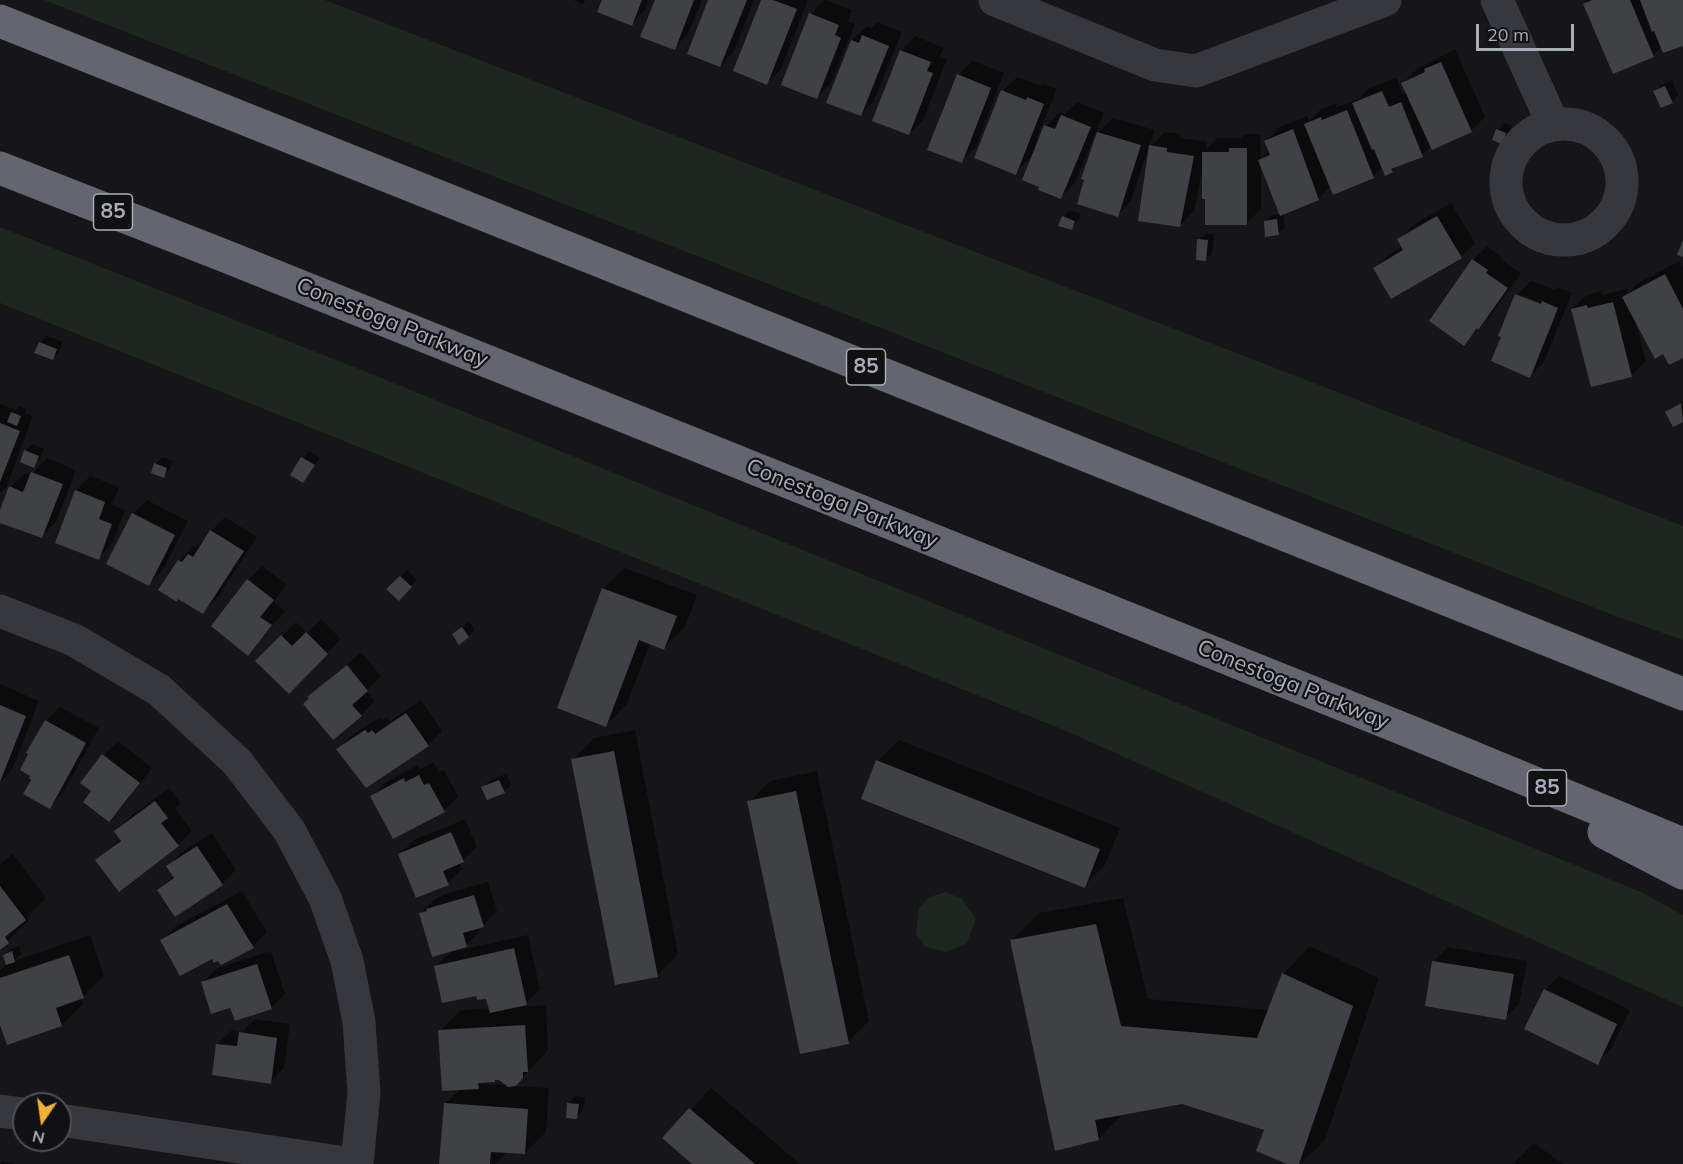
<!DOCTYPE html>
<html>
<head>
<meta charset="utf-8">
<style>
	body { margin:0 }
	#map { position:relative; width:1683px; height:1164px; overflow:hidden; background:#161618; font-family:Mulish,sans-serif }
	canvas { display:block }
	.north { position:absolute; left:12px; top:1092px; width:60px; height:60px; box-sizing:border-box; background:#111113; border:2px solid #4d4f55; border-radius:50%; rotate:193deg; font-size:16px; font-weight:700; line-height:24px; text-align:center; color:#a8adb8 }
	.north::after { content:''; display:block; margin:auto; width:21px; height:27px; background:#f2b134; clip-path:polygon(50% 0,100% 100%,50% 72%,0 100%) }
	.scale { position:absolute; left:1476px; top:24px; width:98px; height:27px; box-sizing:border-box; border:3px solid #a8adb8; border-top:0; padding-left:8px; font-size:18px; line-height:21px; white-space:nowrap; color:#a8adb8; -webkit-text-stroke:4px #111113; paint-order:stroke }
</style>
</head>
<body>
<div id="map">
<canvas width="1683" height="1164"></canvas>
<div class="north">N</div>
<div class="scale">20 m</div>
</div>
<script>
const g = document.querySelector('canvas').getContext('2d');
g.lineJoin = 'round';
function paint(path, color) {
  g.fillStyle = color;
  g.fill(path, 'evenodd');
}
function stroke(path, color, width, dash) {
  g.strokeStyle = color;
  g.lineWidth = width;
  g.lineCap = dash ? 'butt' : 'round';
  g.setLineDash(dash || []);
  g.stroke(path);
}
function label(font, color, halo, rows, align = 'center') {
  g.font = font + ' Mulish,sans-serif';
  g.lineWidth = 4.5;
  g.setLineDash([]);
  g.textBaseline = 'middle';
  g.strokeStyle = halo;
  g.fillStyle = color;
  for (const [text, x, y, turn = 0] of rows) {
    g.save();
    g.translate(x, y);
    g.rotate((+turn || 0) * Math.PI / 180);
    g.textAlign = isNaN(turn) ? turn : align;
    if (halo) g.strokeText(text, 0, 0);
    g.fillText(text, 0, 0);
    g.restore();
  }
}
const green = new Path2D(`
	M44 0H325L1683 526V640L1618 617Z
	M0 227 374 375 1641 892 1683 915V1007L1064 730 0 303Z
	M946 892 962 899 976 919 967 943 946 952 925 947 916 933 919 908 929 897Z`);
const shadow = new Path2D(`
	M573 0H586L582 4Z
	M604 0H649L645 10 631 24Z
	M656 0H702L688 34 674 48Z
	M710 0H754L734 51 720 66Z
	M763 0H808L781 69 767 83Z
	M824 0 852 10 848 21 855 24 831 83 817 97 783 84 811 14Z
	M1589 0H1683V44L1662 46 1653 55 1585 4Z
	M877 22 902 32 874 101 860 115 828 102 852 40 867 26 871 28Z
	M915 36 944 48 940 56 947 59 923 120 909 134 901 51Z
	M1455 49 1485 117 1471 131 1432 145 1422 155 1398 165 1392 171 1383 167 1373 176 1333 193 1331 186 1318 199 1283 213 1285 227 1278 233 1265 222 1272 215 1281 214 1261 164V209L1247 223 1202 171 1194 211 1180 225 1150 150 1148 149 1131 201 1117 215 1083 178 1099 132 1113 118 1155 130 1149 148 1165 132 1181 134 1180 138 1207 142 1206 150 1217 138H1240L1245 134H1260L1261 159 1269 150 1266 141 1280 127 1307 116 1309 121 1320 110 1335 104 1337 107 1360 98 1368 89 1396 78 1403 94 1407 92 1403 83 1417 69Z
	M973 61 1004 73 976 147 961 161 958 75Z
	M1017 77 1040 86 1042 84 1057 89 1037 138 1040 139 1046 126 1060 112 1065 114 1077 102 1104 113 1075 183 1061 197 1034 154 1015 173 1003 91Z
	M1672 80 1678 95 1672 102 1655 91 1662 84Z
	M1504 123 1512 126 1508 136 1501 142 1498 130Z
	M1451 203 1475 243 1461 257 1375 268 1389 254 1403 246 1399 240 1413 225Z
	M1070 210 1081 214 1078 221 1071 228 1063 217Z
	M1206 233 1214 234 1212 253 1206 259 1199 240Z
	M1487 246 1501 256 1500 259 1521 273 1492 314 1464 344 1473 260Z
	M1680 261 1683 268V356L1664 352 1635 321 1646 361 1631 375 1572 309 1587 295 1601 291 1602 295 1627 289 1628 293 1638 283Z
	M1531 281 1555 290 1558 287 1572 293 1544 362 1530 376 1517 295ZM1522 295 1549 306 1547 308 1522 298Z
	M47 336 63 342 59 352 52 358 40 343Z
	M1683 401V420L1674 425 1667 412 1674 406Z
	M0 404 16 410 19 406 26 409 25 413 33 416 6 488 0 493Z
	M32 444 44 449 40 459 33 466 25 451Z
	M309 451 320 458 303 481 292 474Z
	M162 457 173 461 170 469 163 476 153 472 156 464Z
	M47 458 76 470 56 522 42 536 0 521V514L11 487 25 473 31 475Z
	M90 476 119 487 112 505 125 510 112 544 98 558 57 542 76 490Z
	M147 500 188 521 163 570 149 584 108 564 133 514Z
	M225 517 257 537 217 598 203 612 179 597 161 590 179 561 193 546 196 548 203 540 205 541 211 531Z
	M262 566 287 585 273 602 285 611 248 654V580Z
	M624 568 697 595 685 627 664 648 650 643 627 704 606 725 603 589Z
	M407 570 417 580 399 598 389 589Z
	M321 619 341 639 289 692 257 661 296 622 307 633Z
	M469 621 475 630 468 636 454 634Z
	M361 652 381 676 366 691 375 701 361 715 310 697Z
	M0 684 39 701 12 770 0 782Z
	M421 700 442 731 428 745 338 749 352 735 380 717 382 720 387 717 390 721Z
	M60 707 99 728 63 793 49 807 46 721Z
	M635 730 678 954 657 976 573 760 594 738Z
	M899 740 1120 828 1105 865 1084 886 878 761Z
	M118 741 152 768 123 806 109 820 93 791 82 782 104 755Z
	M433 762 439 772 444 770 458 796 444 811 372 796 386 782 418 765 420 769Z
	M817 771 869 1021 848 1042 749 802 770 781Z
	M506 774 511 785 504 792 483 787 490 780Z
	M169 788 181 803 175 809 192 831 178 845 97 860 121 838 116 831 130 817Z
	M465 819 477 847 459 863 462 869 448 883 400 854 414 840Z
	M212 833 236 870 222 884 159 890 174 875 168 866 182 852Z
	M13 854 46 898 27 917 29 920 0 948V864Z
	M488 882 497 911 483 925 479 927 480 931 466 945 454 949 455 951 528 935 540 989 526 1003 519 1007 546 1005 548 1050 515 1086 549 1088 546 1132 525 1153 508 1151 495 1164H441L445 1104 460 1089 440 1031 461 1010 490 1008 487 997 477 994 435 967 453 949 420 914 434 900 442 895ZM497 1078 509 1085 480 1084V1082L495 1081Z
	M242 891 267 932 253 946 212 957 162 940 176 926Z
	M1123 898 1148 999 1269 1010 1283 974 1310 946 1379 978 1325 1140 1300 1164H1290L1266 1129 1182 1102 1124 1113 1098 1139 1012 940 1039 913Z
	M90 935 104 976 81 998 83 1004 62 1025 0 1021V971L7 963 5 955 11 949 19 946 21 954 14 961Z
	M1448 947 1527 961 1519 1004 1505 1018 1434 961Z
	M271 951 285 994 271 1008 202 983 217 968Z
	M1559 976 1630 1010 1611 1049 1597 1063 1545 990Z
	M255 1019 290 1024 284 1068 270 1082 217 1044 232 1030 242 1032Z
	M711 1088 800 1164H695L664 1138Z
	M575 1096 585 1097 583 1110 577 1117 569 1103Z
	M1534 1143 1563 1164H1513Z
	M2 1161 16 1164H0Z`);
const building = new Path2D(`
	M602 0H642L632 26 597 12Z
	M655 0H694L675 50 640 37Z
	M708 0H747L720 67 687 54Z
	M761 0H773L797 9 767 85 733 71Z
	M1592 0H1630L1654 57 1613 74 1583 4Z
	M1640 0H1683V46L1663 53 1654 31 1652 32Z
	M809 13 839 25 835 35 841 38 817 99 781 85Z
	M862 35 889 46 861 116 826 103 851 40 859 43Z
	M900 50 931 62 927 71 933 73 909 135 872 121Z
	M1441 62 1472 132 1432 150 1401 83 1425 72 1424 69Z
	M957 74 991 88 962 163 927 150Z
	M1665 86 1673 103 1661 108 1653 91Z
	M1001 90 1026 100 1027 97 1044 104 1016 175 974 158Z
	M1382 91 1389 107 1401 102 1423 157 1391 169 1393 172 1385 176 1374 149 1372 150 1352 103Z
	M1347 110 1374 178 1333 195 1304 124 1321 117 1322 120Z
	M1061 115 1091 127 1061 199 1038 190 1039 187 1022 180 1044 125 1055 129Z
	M1293 129 1319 200 1280 216 1258 160 1270 155 1264 141Z
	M1496 129 1506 133 1502 144 1492 140Z
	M1097 132 1141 145 1118 217 1077 204 1084 180 1081 179Z
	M1149 145 1167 148V152L1194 156 1180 227 1138 221Z
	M1229 148H1247V225H1205V199H1202V152H1229Z
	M1062 216 1075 221 1072 230 1058 226Z
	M1437 216 1462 258 1391 299 1373 268 1403 250 1397 239Z
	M1277 219 1279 235 1265 237 1264 221Z
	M1197 239 1208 240 1206 261 1196 260Z
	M1683 240V257L1677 255Z
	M1472 259 1488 270 1486 273 1508 288 1478 330 1477 328 1464 346 1429 321Z
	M1665 274 1683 309V358L1669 365 1663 354 1655 359 1622 297Z
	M1515 294 1541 304 1542 301 1558 308 1530 378 1491 361 1501 337 1498 336Z
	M1613 302 1632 377 1591 387 1571 309 1587 305 1588 308Z
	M39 342 57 349 53 360 34 353Z
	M1681 403 1683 422 1673 427 1665 412Z
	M11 412 21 416 17 426 7 422Z
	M0 423 20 431 0 482Z
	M24 450 39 456 34 468 20 462Z
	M301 457 315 465 303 483 290 475Z
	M154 463 167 468 164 478 151 473Z
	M31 472 63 484 42 538 0 523V510L9 486 23 492Z
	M75 490 105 502 99 519 112 524 99 560 55 543Z
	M132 513 175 535 149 586 106 564Z
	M210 530 244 551 203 614 178 599 177 602 158 590 178 560 182 562 188 554 193 557Z
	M400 576 412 587 399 601 386 589Z
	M247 579 274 600 260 617 272 625 248 656 211 626Z
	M602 588 677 616 664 650 639 640 606 727 557 708Z
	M462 627 469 637 459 645 452 634Z
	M306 632 328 654 289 694 255 661 281 635 292 646Z
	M347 665 368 691 352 705 362 716 333 740 303 704 309 698 307 697Z
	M0 705 26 716 0 782Z
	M406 713 429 746 366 788 336 749 365 730 368 733 372 730 375 734Z
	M45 720 86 743 50 809 23 794 31 780 29 778 30 776 20 770 28 754 26 753Z
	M614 751 658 977 615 985 571 759Z
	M102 754 140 783 109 822 83 802 91 791 80 783Z
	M876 760 1100 849 1085 888 861 799Z
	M419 775 424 785 429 783 445 812 393 839 370 796 404 778 405 782Z
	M499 780 505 793 487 800 481 787Z
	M796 791 849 1044 800 1054 747 801Z
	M155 801 168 818 161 823 179 846 119 892 95 860 121 841 114 831Z
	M451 832 464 862 443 871 449 885 416 898 398 854Z
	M197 846 223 885 175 917 157 890 174 878 166 866Z
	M0 886 26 920 5 937 9 943 0 950Z
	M474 895 484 927 463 933 467 947 432 957 419 913 427 911 426 909Z
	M227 904 254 948 221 965 218 961 214 963 212 959 180 976 160 940Z
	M1096 924 1121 1026 1257 1038 1282 973 1353 1006 1299 1164H1287L1256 1151 1264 1130 1182 1104 1095 1120 1099 1140 1055 1151 1010 940Z
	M514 948 527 1005 490 1013 486 999 477 1000 476 996 442 1003 434 966Z
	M12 951 15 962 6 965 3 955Z
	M69 955 84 998 56 1008 62 1026 7 1045 0 1025V978Z
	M1432 961 1514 974 1506 1020 1425 1006Z
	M257 964 272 1009 235 1021 230 1008 211 1014 201 982Z
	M1544 989 1617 1024 1598 1065 1524 1029Z
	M525 1025 528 1072H523V1078L516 1086 508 1087 499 1080H495V1082L478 1083 479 1089 442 1091 438 1030Z
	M239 1032 277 1038 271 1084 212 1075 216 1044 237 1046Z
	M444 1103 528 1109 525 1154 491 1152 490 1164H439Z
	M567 1103 579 1104 577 1119 566 1118Z
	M689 1108 755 1164H692L662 1138Z`);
const street = new Path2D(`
	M995 0 1155 65 1196 71 1385 0
	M1497 0 1553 124
	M1506 182a58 58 0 1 1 116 0a58 58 0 1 1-116 0Z
	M0 611 74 640 159 690 237 762 289 830 325 898 347 961 359 1022 364 1093 357 1164
	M0 1111 24 1114
	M60 1120 352 1164`);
const highway = new Path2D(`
	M0 21 1683 694
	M0 168 225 256 1411 732 1683 844
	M1604 832 1683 873`);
const shields = [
	[113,212,39],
	[866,367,39],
	[1547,788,39]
];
const shieldNames = [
	["85",113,212],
	["85",866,367],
	["85",1547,788]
];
const streetNames = [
	["Conestoga Parkway",392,323,22],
	["Conestoga Parkway",842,504,22],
	["Conestoga Parkway",1293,685,22]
];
paint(green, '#1e261f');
paint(shadow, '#0007');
paint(building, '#404145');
stroke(street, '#37383d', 33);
stroke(highway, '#63666e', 33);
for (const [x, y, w] of shields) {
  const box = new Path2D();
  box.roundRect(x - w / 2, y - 18, w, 36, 4.5);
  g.fillStyle = '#111113';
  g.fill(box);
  stroke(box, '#a8adb8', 1.5);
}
label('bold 21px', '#a8adb8', null, shieldNames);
label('22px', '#a8adb8', '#111113', streetNames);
</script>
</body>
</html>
